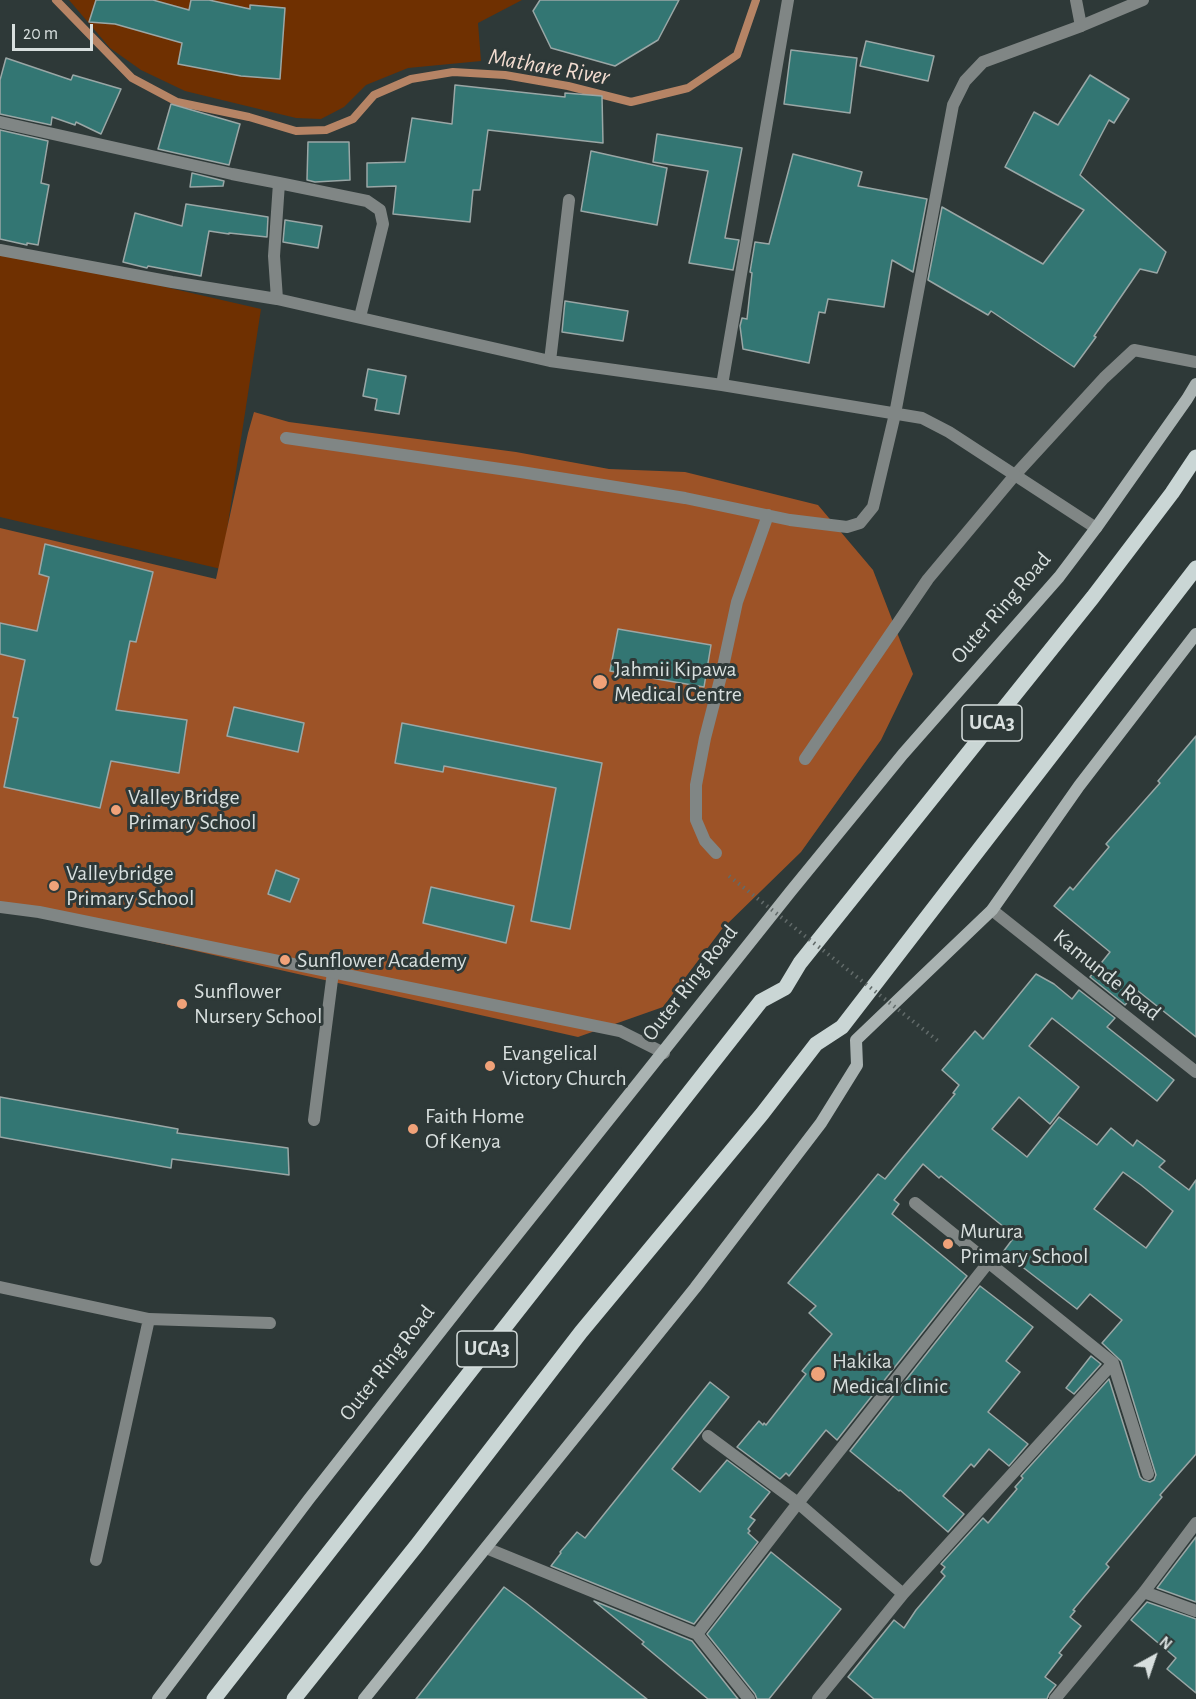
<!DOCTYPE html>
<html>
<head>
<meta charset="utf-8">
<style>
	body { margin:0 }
	#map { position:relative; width:1196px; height:1699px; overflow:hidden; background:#2e3938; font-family:"Alegreya Sans",sans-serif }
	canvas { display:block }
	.north { position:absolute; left:1124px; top:1627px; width:60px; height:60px; -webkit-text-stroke:4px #2e3938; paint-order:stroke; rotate:40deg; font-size:16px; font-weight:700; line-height:24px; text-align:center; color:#d8dfde }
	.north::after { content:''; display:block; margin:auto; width:21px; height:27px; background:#d8dfde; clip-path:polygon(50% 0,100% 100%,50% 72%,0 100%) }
	.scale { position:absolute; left:12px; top:24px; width:81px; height:27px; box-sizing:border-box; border:3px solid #d8dfde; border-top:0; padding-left:8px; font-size:18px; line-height:21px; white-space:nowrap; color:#d8dfde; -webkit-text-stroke:4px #2e3938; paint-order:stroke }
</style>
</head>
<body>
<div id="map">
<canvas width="1196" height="1699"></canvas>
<div class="north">N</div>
<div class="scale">20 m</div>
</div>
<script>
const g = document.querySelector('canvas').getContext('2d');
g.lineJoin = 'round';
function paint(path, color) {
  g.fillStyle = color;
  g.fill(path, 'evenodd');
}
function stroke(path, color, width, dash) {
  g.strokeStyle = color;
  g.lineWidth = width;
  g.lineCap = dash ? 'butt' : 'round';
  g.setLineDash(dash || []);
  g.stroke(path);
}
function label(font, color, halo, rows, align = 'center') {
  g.font = font + ' "Alegreya Sans",sans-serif';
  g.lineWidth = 6;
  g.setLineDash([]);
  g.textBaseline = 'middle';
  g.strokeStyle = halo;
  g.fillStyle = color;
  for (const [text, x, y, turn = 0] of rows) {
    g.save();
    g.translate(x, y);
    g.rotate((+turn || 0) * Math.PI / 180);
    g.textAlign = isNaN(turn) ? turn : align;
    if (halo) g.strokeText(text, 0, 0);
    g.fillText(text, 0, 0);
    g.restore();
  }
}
const green = new Path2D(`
	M69 0H522L478 23 481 61 408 68 366 85 344 107 321 119 296 118 185 91 141 70 110 48Z
	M0 249 261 309 221 569 0 517Z`);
const forest = new Path2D(`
	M254 412 289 422 516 452 609 469 685 472 818 505 873 570 913 674 881 740 801 852 722 929 663 1007 578 1037 0 907V528L216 579 248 433Z`);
const stream = new Path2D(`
	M56 0 132 78 177 102 249 117 296 131 326 130 353 119 374 95 411 79 453 72 505 75 568 86 631 102 688 88 737 55 756 0`);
const building = new Path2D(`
	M96 0H153L189 10 191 0H209L250 9V5L285 8 280 79 241 76 178 64 182 43 115 24 89 22Z
	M540 0H679L658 40 615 66 551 48 533 11Z
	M866 41 934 56 928 81 860 66Z
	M791 50 857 58 850 113 784 104Z
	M6 58 71 80 73 75 121 89 101 134 76 122 75 125 52 117 51 125 0 114V80Z
	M1090 75 1129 99 1114 123 1109 120 1080 175 1166 252 1157 273 1140 269 1094 336 1096 337 1074 367 991 311 988 315 928 280 942 207 1043 264 1084 210 1005 167 1034 112 1058 125Z
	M455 85 565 97V93L602 96 603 143 488 130 480 190H473L470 222 393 214 396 186 367 187V163L405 162 412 118 452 124Z
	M171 104 240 124 229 165 158 149Z
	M0 130 48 141 41 183 49 185 38 245 27 243V245L0 239Z
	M657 134 742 148 725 238 739 240 733 270 689 263 708 171 653 162Z
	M308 142H349L350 180 315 182 307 180Z
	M591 151 667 168 657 225 581 211Z
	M793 154 862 172 858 186 927 199 913 272 892 260 884 307 828 299 825 313 819 312 809 363 743 349 740 326 742 318 747 319 752 273 750 272 755 242 769 244Z
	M192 173 224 181 223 186 190 187Z
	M186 204 268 217 267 237 229 233V234L209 231 201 276 148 266 147 268 123 262 135 213 182 226Z
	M285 220 322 226 318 248 283 242Z
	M565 301 628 311 623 341 562 332Z
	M368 369 406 376 399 414 375 410 377 399 363 396Z
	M45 544 153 572 136 642 130 641 116 710 187 720 179 773 111 761 100 808 4 787 18 718 13 717 25 660 0 654V623L37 631 49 577 39 574Z
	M618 629 711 645 704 687 610 671Z
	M234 707 304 723 298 752 227 736Z
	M402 723 602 763 570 929 531 921 556 788 444 766 443 772 395 763Z
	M1196 736V1037L1138 991 1125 1005 1090 977 1110 952 1054 906 1070 887 1073 890 1109 847 1106 844 1160 783 1158 781Z
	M276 870 299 879 290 902 268 894Z
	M431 887 514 906 506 943 423 923Z
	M1036 974 1054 984 1072 999 1079 990 1115 1018 1107 1027 1174 1080 1157 1101 1052 1018 1029 1046 1079 1087 1050 1124 1019 1097 992 1129 1027 1157 1059 1117 1097 1145 1111 1128 1133 1146 1137 1140 1165 1161 1159 1167 1189 1190 1196 1180V1454L1160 1495 1162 1497 1106 1564 1109 1567 1073 1610 1075 1611 1070 1617 1081 1626 1059 1653 1062 1655 1045 1677 1056 1685 1049 1694 1047 1699H874L848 1677 894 1620 904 1628 916 1610 945 1576 941 1572 945 1567 941 1564 983 1518 988 1523 1017 1489 1015 1487 1023 1478 1021 1476 1109 1379 1140 1477 1143 1480 1150 1482 1154 1480 1156 1475 1121 1361 1102 1343 1122 1320 1090 1294 1077 1309 1003 1252 1015 1236 941 1176 939 1178 923 1164 894 1200 899 1204 892 1214 967 1276 837 1440 826 1430 789 1476 786 1473 780 1479 737 1447 759 1421 763 1425 764 1423 766 1425 806 1374 802 1371 832 1334 809 1313 816 1306 788 1283 878 1174 885 1179 955 1094 953 1093 959 1085 942 1070 975 1031 983 1039ZM1123 1172 1141 1185 1173 1211 1146 1248 1094 1209Z
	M0 1097 178 1129 177 1133 288 1148 289 1175 172 1159 171 1168 0 1137Z
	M980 1286 1033 1327 1006 1361 1020 1372 988 1412 1028 1444 1009 1466 989 1449 974 1467 971 1464 943 1496 964 1514 948 1532 900 1490 899 1491 850 1451Z
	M1091 1356 1101 1364 1074 1394 1066 1388Z
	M710 1382 729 1397 672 1469 700 1492 727 1460 770 1492 750 1517 755 1520 748 1529 750 1531 748 1533 758 1542 694 1624 551 1566 561 1553 560 1552 577 1532 585 1538Z
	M1196 1537V1602L1157 1588Z
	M771 1552 841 1609 769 1699H757L755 1694 707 1634Z
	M504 1587 526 1603 647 1699H416Z
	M594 1601 692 1641 738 1699H708L642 1644 644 1642Z
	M1147 1602 1196 1619V1693L1167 1669 1176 1658 1131 1620Z`);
const lane = new Path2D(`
	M1076 0 1081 26
	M286 438 521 472 685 498 790 520 847 527 860 523 873 507 895 414
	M805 759 928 579 1015 475 1104 378 1134 350 1196 362
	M716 853 705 841 696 820V785L705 738 721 676 737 602 768 515
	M314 1120 333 972`);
const street = new Path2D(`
	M0 122 232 174 279 183 274 256 277 299 550 361 722 385 922 418 949 432 1096 528
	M279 183 367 201 380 210 383 224 360 317
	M0 250 172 282 277 299
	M550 361 569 200
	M722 385 788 0
	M895 414 953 105 965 81 983 62 1081 26 1143 0
	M0 907 39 912 620 1031 664 1053
	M992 910 1196 1072
	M915 1203 1113 1363 1148 1474
	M0 1287 149 1319 270 1323
	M708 1436 798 1503 903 1594
	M486 1548 697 1634 749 1699
	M96 1560 149 1319
	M1144 1592 1196 1611
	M697 1634 798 1503 988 1263
	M818 1699 903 1594 1113 1363
	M1055 1699 1144 1592 1196 1523`);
const secondary = new Path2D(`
	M158 1699 309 1499 469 1295 791 891 903 754 1059 577 1096 528 1187 399 1196 384
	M364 1699 695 1288 821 1123 857 1065 856 1040 992 910 1079 786 1196 634`);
const primary = new Path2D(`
	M214 1699 516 1313 761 1001 785 988 800 963 1093 597 1172 493 1196 457
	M294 1699 417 1545 581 1332 762 1114 816 1044 842 1027 1196 568`);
const pathBridge = new Path2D(`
	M729 876 938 1041`);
const markers = [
	[600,682,8,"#f0a279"],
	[116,810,6,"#f0a279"],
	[54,886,6,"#f0a279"],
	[285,960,6,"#f0a279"],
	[182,1004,6,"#f0a279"],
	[490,1066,6,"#f0a279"],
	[413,1129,6,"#f0a279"],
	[948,1244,6,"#f0a279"],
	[818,1374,8,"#f0a279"]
];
const shields = [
	[992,723,60],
	[487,1349,60]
];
const shieldNames = [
	["UCA3",992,723],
	["UCA3",487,1349]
];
const streetNames = [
	["Outer Ring Road",1001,608,-49],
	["Kamunde Road",1107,975,39],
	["Outer Ring Road",690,983,-52],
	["Outer Ring Road",387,1363,-52]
];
const poiNames = [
	["Jahmii Kipawa",614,669],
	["Medical Centre",614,694],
	["Valley Bridge",128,797],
	["Primary School",128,822],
	["Valleybridge",66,873],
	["Primary School",66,898],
	["Sunflower Academy",297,960],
	["Sunflower",194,991],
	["Nursery School",194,1016],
	["Evangelical",502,1053],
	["Victory Church",502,1078],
	["Faith Home",425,1116],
	["Of Kenya",425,1141],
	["Murura",960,1231],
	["Primary School",960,1256],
	["Hakika",832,1361],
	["Medical clinic",832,1386]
];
const waterNames = [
	["Mathare River",549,67,10]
];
paint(green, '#6f3001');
paint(forest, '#9d5327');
stroke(stream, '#b68465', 8);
paint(building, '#337673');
stroke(building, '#9aa7a6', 1.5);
stroke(lane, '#808685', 12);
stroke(street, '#808685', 12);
stroke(secondary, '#aab3b2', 12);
stroke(primary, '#cad6d5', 15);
stroke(pathBridge, '#626b6a', 4, [1.5, 4.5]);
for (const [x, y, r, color] of markers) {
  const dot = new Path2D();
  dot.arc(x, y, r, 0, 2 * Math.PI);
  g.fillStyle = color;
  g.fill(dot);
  stroke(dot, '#2e3938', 2);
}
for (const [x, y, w] of shields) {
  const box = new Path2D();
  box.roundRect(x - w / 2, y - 18, w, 36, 4.5);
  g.fillStyle = '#2e3938';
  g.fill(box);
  stroke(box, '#d8dfde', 1.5);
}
label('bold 21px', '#d8dfde', null, shieldNames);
label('22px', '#d8dfde', '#2e3938', streetNames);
label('22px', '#d8dfde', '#2e3938', poiNames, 'left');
label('italic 24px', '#f2dcd0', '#2e3938', waterNames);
</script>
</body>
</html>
